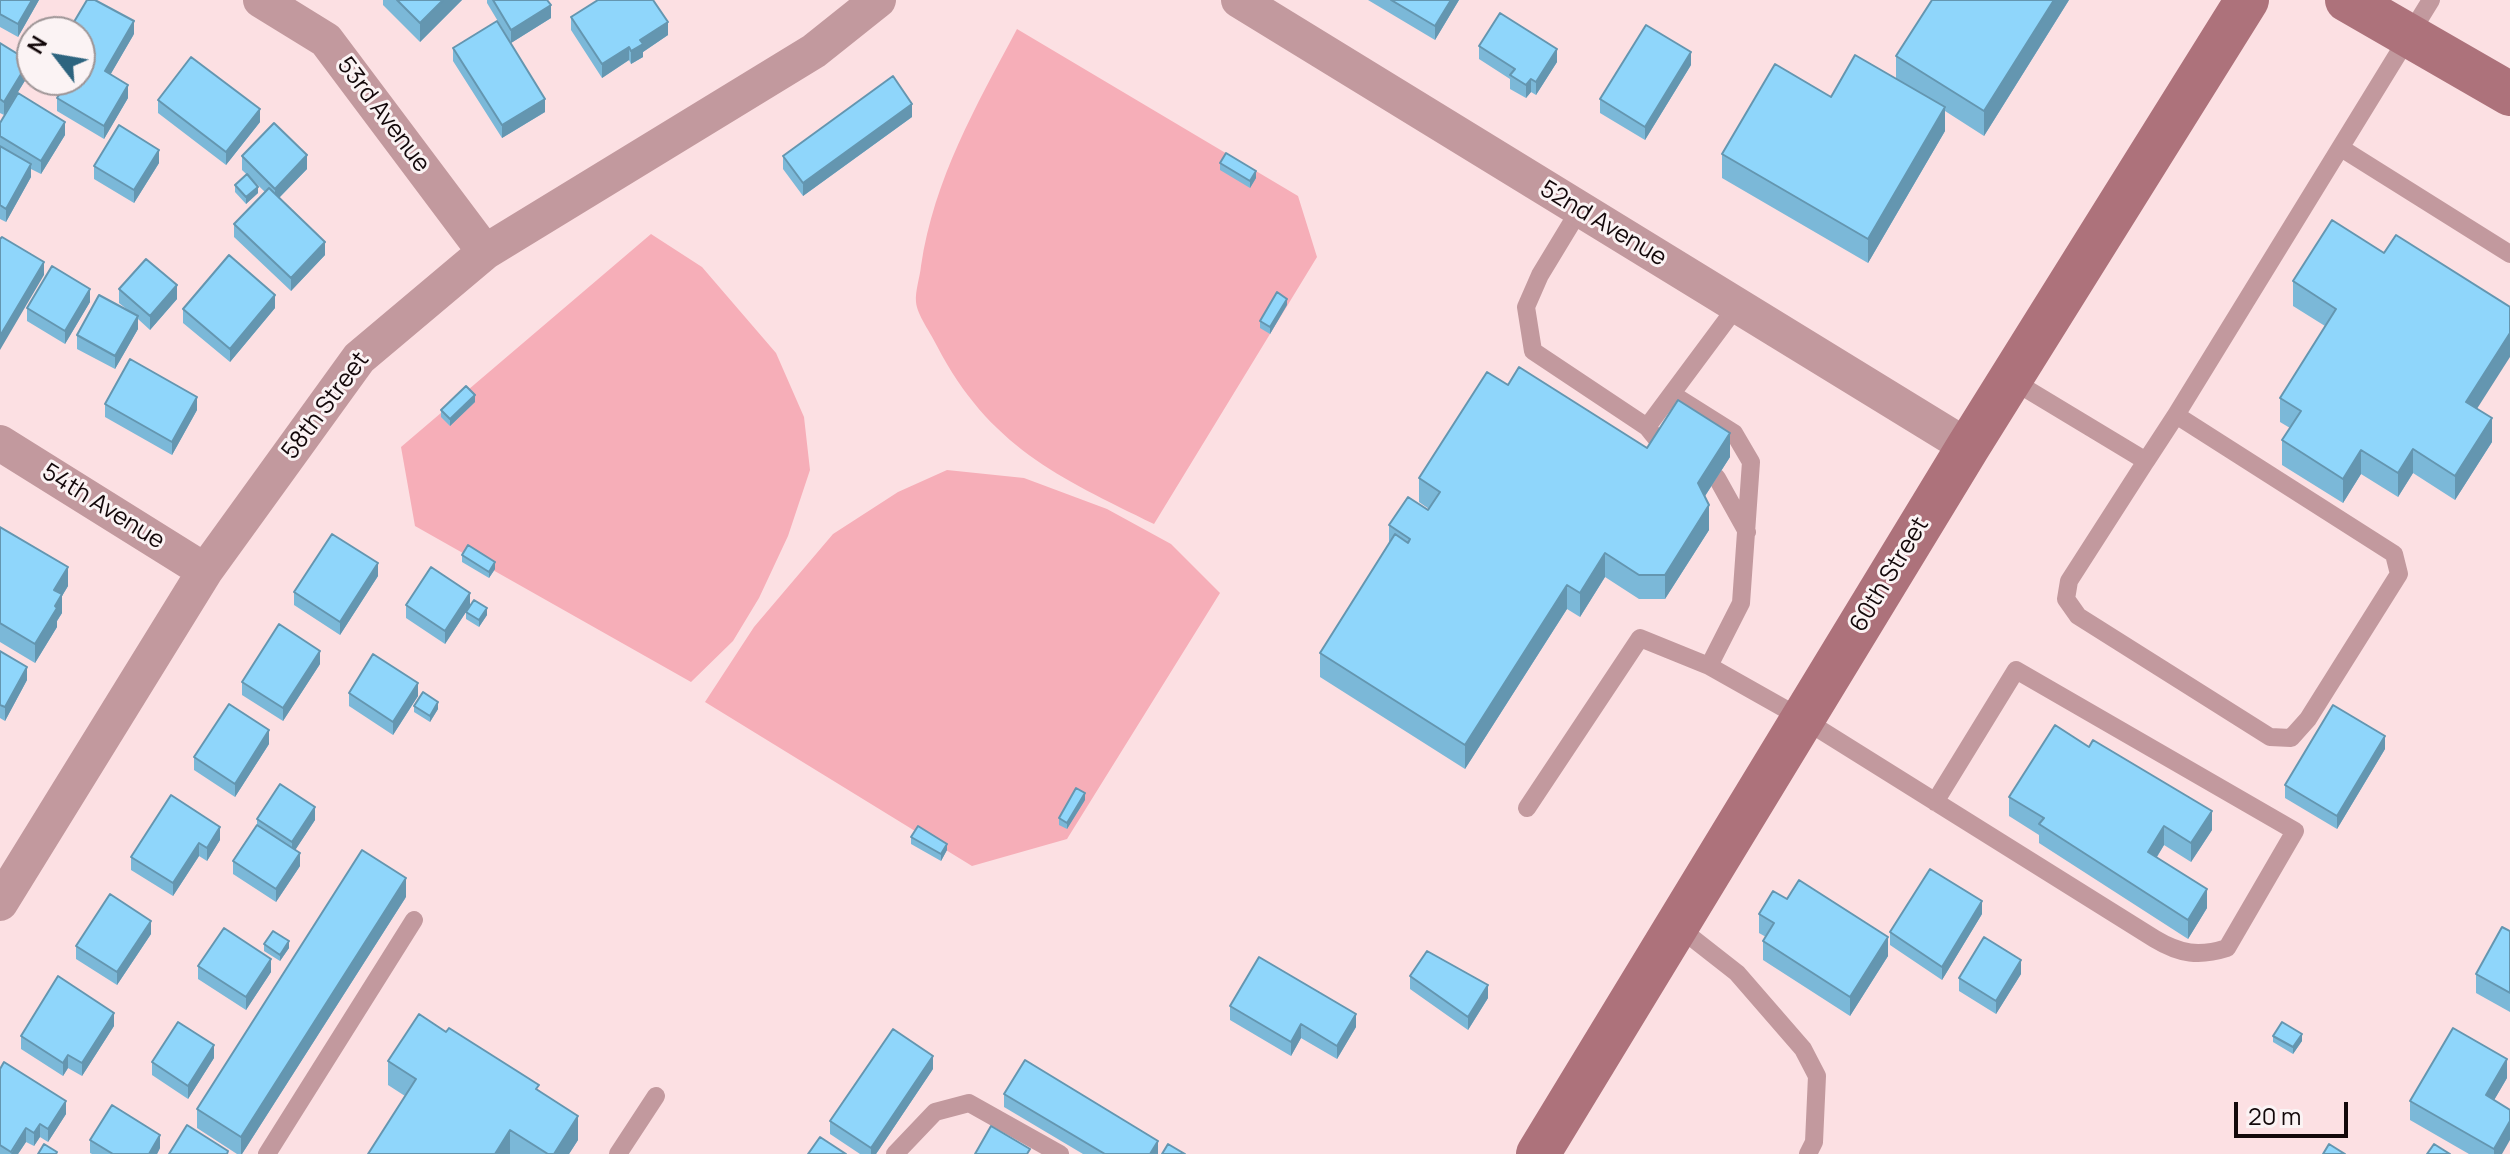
<!DOCTYPE html>
<html>
<head>
<meta charset="utf-8">
<style>
	body { margin:0 }
	#map { position:relative; width:2510px; height:1154px; overflow:hidden; background:#fce0e3; font-family:Manrope,sans-serif }
	canvas { display:block }
	.north { position:absolute; left:16px; top:16px; width:80px; height:80px; box-sizing:border-box; background:#fbf3f4; border:2px solid #9e9596; border-radius:50%; rotate:301deg; font-size:22px; font-weight:700; line-height:32px; text-align:center; color:#13080a }
	.north::after { content:''; display:block; margin:auto; width:28px; height:36px; background:#2d647f; clip-path:polygon(50% 0,100% 100%,50% 72%,0 100%) }
	.scale { position:absolute; left:2234px; top:1102px; width:114px; height:36px; box-sizing:border-box; border:4px solid #13080a; border-top:0; padding-left:10px; font-size:24px; line-height:28px; white-space:nowrap; color:#13080a; -webkit-text-stroke:6px #fbf3f4; paint-order:stroke }
</style>
</head>
<body>
<div id="map">
<canvas width="2510" height="1154"></canvas>
<div class="north">N</div>
<div class="scale">20 m</div>
</div>
<script>
const g = document.querySelector('canvas').getContext('2d');
g.lineJoin = 'round';
function paint(path, color) {
  g.fillStyle = color;
  g.fill(path, 'evenodd');
}
function stroke(path, color, width, dash) {
  g.strokeStyle = color;
  g.lineWidth = width;
  g.lineCap = dash ? 'butt' : 'round';
  g.setLineDash(dash || []);
  g.stroke(path);
}
function label(font, color, halo, rows, align = 'center') {
  g.font = font + ' Manrope,sans-serif';
  g.lineWidth = 6;
  g.setLineDash([]);
  g.textBaseline = 'middle';
  g.strokeStyle = halo;
  g.fillStyle = color;
  for (const [text, x, y, turn = 0] of rows) {
    g.save();
    g.translate(x, y);
    g.rotate((+turn || 0) * Math.PI / 180);
    g.textAlign = isNaN(turn) ? turn : align;
    if (halo) g.strokeText(text, 0, 0);
    g.fillText(text, 0, 0);
    g.restore();
  }
}
const green = new Path2D(`
	M1017 29 1298 196 1317 257 1154 524C1058 477 989 446 937 346 931 333 917 315 916 302 915 291 920 277 921 266 934 179 976 106 1017 29Z
	M651 234 702 267 776 353 804 417 810 470 788 536 759 598 733 641 691 682 415 526 401 447Z
	M947 470 1024 478 1107 509 1171 544 1220 593 1067 839 972 866 705 702 754 627 833 534 898 492Z`);
const lane = new Path2D(`
	M2341 148 2510 254
	M1580 209 1540 275 1526 307 1533 351 1647 427 1663 447
	M2010 379 2146 461 2069 581 2066 599 2078 616 2270 737 2291 738 2308 719 2399 574 2394 554 2176 415 2431 0
	M1672 394 1734 433 1751 462 1741 603 1709 666
	M1647 427 1737 306
	M2146 461 2176 415
	M1717 478 1747 532
	M1527 808 1640 638 1709 666 1803 719 2155 939C2180 954 2199 957 2227 948L2295 831 2016 670 1935 802
	M1677 926 1737 973 1803 1049 1817 1076 1814 1142 1808 1154
	M267 1154 414 920
	M618 1154 656 1096
	M895 1154 935 1112 969 1103 1060 1154`);
const street = new Path2D(`
	M261 0 326 40 485 252
	M1239 0 1968 447
	M0 443 205 571
	M0 903 205 571 359 358 485 252 814 51 878 0`);
const secondary = new Path2D(`
	M2347 0 2510 94
	M1538 1154 1968 447 2247 0`);
const wall = new Path2D(`
	M0 0H39L18 37 0 27Z
	M383 0H462L420 42 383 5Z
	M487 0H547L551 18 511 43 487 3Z
	M1368 0H1459L1435 40Z
	M2069 0 1984 136 1945 111V131L1868 263 1722 178V154L1831 97 1896 78V56Z
	M571 17 668 35 643 52V57L631 64 629 60 602 78 571 30Z
	M134 34 110 75 128 98 104 139 57 111V98Z
	M0 43 29 74 4 115 0 113Z
	M1479 46 1557 62 1536 95 1531 92 1526 98 1510 89V79L1479 59Z
	M453 48 545 112 502 138 453 61Z
	M1691 65 1645 140 1600 113V99Z
	M158 100 260 122 226 165 158 113Z
	M912 117 803 196 783 169V156Z
	M0 123 65 135 41 174 31 169V177L6 222 0 219Z
	M242 156 307 169 279 198 325 255 291 291 234 237V224L265 192 242 170Z
	M159 163 134 203 94 179V166Z
	M1220 163 1256 178 1250 188 1220 170Z
	M235 185 258 193 246 204 235 192Z
	M2332 220 2477 409 2492 442 2455 500 2413 473 2398 497 2361 474 2343 503 2282 465V440L2290 428 2280 422V398L2325 326 2293 306V281Z
	M119 289 177 299 150 330 138 319V329L115 369 77 349V335L129 311 119 303Z
	M90 302 65 344 27 321V308Z
	M1287 305 1270 334 1260 328V321Z
	M275 308 230 362 183 323V309Z
	M1508 385 1647 448 1730 457 1705 496 1709 530 1665 599H1639L1605 577 1580 617 1567 609 1465 769 1320 677V653L1389 543V525L1429 509 1419 502V478Z
	M475 402 450 426 441 417V410Z
	M105 404 197 410 172 455 105 417Z
	M0 527 68 586 62 596V613L57 621V627L35 663 0 642Z
	M462 555 495 569 489 578 462 562Z
	M378 576 340 635 294 605V592Z
	M406 605 470 606 487 615 479 627 466 619V612L445 644 406 618Z
	M0 651 27 680 5 721 0 718Z
	M320 664 283 721 242 695V682Z
	M349 693 418 696 393 735 349 706Z
	M414 706 438 709 430 722 414 712Z
	M269 744 235 797 194 770V757Z
	M2089 747 2212 830 2191 862 2164 845 2157 857 2207 908 2188 939 2039 843V835L2009 816V797Z
	M2385 749 2337 829 2285 798V785Z
	M1085 800 1067 829 1059 825V818Z
	M257 819 315 820 295 850 300 866 276 902 233 874V861L257 825Z
	M911 837 947 850 941 861 911 844Z
	M220 840 207 861 199 856 173 896 131 870V857Z
	M406 897 242 1154H237L197 1128V1109Z
	M1787 899 1888 956 1850 1016 1763 960V941L1766 937 1759 933V914Z
	M1982 914 1942 980 1890 945V932Z
	M2510 931V1012L2476 993V974Z
	M151 934 117 985 76 959V946Z
	M264 944 289 948 280 961 264 951Z
	M198 966 271 972 246 1010 198 979Z
	M2021 974 1996 1014 1959 991V978Z
	M1410 976 1488 998 1468 1030 1410 989Z
	M1230 1006 1356 1027 1337 1059 1301 1038 1291 1056 1230 1020Z
	M114 1026 82 1076 68 1068 63 1076 21 1049V1036Z
	M2273 1036 2302 1041 2293 1054 2273 1042Z
	M214 1058 188 1099 152 1075V1062Z
	M388 1061 539 1090 578 1140 569 1154H368L405 1096 388 1085Z
	M0 1069 66 1114 48 1142 40 1137 34 1146 26 1142 18 1154H0Z
	M933 1069 876 1154H860L830 1134V1121Z
	M2507 1078 2494 1100 2502 1154H2469L2410 1120V1101Z
	M1004 1094 1158 1154H1083L1004 1107Z
	M90 1140 160 1148 157 1154H92L90 1153Z`);
const shadedWall = new Path2D(`
	M32 0H39L18 37V24Z
	M443 0H462L420 42V23Z
	M1451 0H1459L1435 40V26Z
	M2054 0H2069L1984 136V111Z
	M551 5V18L511 43V30Z
	M134 21V34L105 84V71Z
	M668 22V35L643 52V57L631 64V51L640 40Z
	M629 47V60L602 78V64Z
	M1557 49V62L1536 95V82Z
	M1691 52V65L1645 140V127Z
	M29 61V74L4 115V102Z
	M1531 79V92L1526 98V85Z
	M128 85V98L104 139V126Z
	M545 99V112L502 138V125Z
	M912 104V117L803 196V183Z
	M1945 107V131L1868 263V239Z
	M260 109V122L226 165V152Z
	M65 122V135L41 174V161Z
	M159 150V163L134 203V190Z
	M307 155V169L275 202V189Z
	M31 164V177L6 222V209Z
	M1256 171V178L1250 188V181Z
	M258 187V193L246 204V197Z
	M325 242V255L291 291V278Z
	M44 262V275L0 350V336Z
	M177 285V299L150 330V316Z
	M90 289V302L65 344V331Z
	M275 295V308L230 362V349Z
	M1287 299V305L1270 334V327Z
	M138 316V329L115 369V356Z
	M2510 333V357L2466 426V402Z
	M475 395V402L450 426V419Z
	M197 397V410L172 455V442Z
	M2492 418V442L2455 500V476Z
	M1730 433V457L1698 507V483Z
	M2413 449V473L2398 497V473Z
	M2361 450V474L2343 503V479Z
	M1709 505V530L1665 599V575Z
	M1605 553V577L1580 617V593Z
	M495 562V569L489 578V572Z
	M378 563V576L340 635V622Z
	M68 567V586L62 596V613L57 621V627L35 663V644L54 590Z
	M1567 585V609L1465 769V745Z
	M470 593V606L445 644V631Z
	M487 608V615L479 627V620Z
	M320 651V664L283 721V708Z
	M27 667V680L5 721V707Z
	M418 683V696L393 735V722Z
	M438 702V709L430 722V716Z
	M269 730V744L235 797V784Z
	M2385 736V749L2337 829V816Z
	M1085 793V800L1067 829V823Z
	M315 807V820L292 855V842Z
	M2212 811V830L2191 862V843Z
	M2164 826V845L2148 871V852Z
	M220 827V840L207 861V848Z
	M199 843V856L173 896V883Z
	M947 844V850L941 861V854Z
	M300 853V866L276 902V889Z
	M406 878V897L242 1154H241V1137Z
	M2207 889V908L2188 939V920Z
	M1982 901V914L1942 980V967Z
	M151 921V934L117 985V972Z
	M1888 937V956L1850 1016V997Z
	M289 941V948L280 961V955Z
	M271 959V972L246 1010V997Z
	M2021 960V974L1996 1014V1001Z
	M1488 985V998L1468 1030V1017Z
	M114 1013V1026L82 1076V1063Z
	M1356 1014V1027L1337 1059V1046Z
	M1301 1024V1038L1291 1056V1042Z
	M2302 1034V1041L2293 1054V1047Z
	M214 1045V1058L188 1099V1086Z
	M68 1055V1068L63 1076V1063Z
	M933 1056V1069L876 1154H871V1148Z
	M2507 1059V1078L2486 1114V1095Z
	M66 1101V1114L48 1142V1129Z
	M578 1116V1140L569 1154H554Z
	M2510 1121V1140L2502 1154H2494V1149Z
	M40 1124V1137L34 1146V1133Z
	M26 1128V1142L18 1154H11Z
	M510 1130V1154H495Z
	M160 1135V1148L157 1154H149Z
	M1158 1141V1154H1150Z`);
const building = new Path2D(`
	M0 0H32L18 24 0 14Z
	M87 0H95L134 21 105 71 128 85 104 126 57 98 68 80H80V32H68Z
	M397 0H443L420 23Z
	M493 0H547L551 5 511 30Z
	M598 0H653L668 22 640 40 643 44 631 51 629 47 602 64 571 17Z
	M1391 0H1451L1435 26Z
	M1932 0H2054L1984 111 1896 56Z
	M1500 13 1557 49 1536 82 1531 79 1526 85 1510 75 1515 69 1479 46Z
	M497 21 545 99 502 125 453 48Z
	M1646 25 1691 52 1645 127 1600 99Z
	M0 43 29 61 4 102 0 99Z
	M1855 55 1945 107 1868 239 1722 154 1775 64 1831 97Z
	M191 57 260 109 226 152 158 100Z
	M893 76 912 104 803 183 783 156Z
	M18 93 65 122 41 161 0 136V123Z
	M274 123 307 155 275 189 242 156Z
	M119 125 159 150 134 190 94 166Z
	M0 146 31 164 6 209 0 205Z
	M1226 153 1256 171 1250 181 1220 163Z
	M247 174 258 187 246 197 235 185Z
	M269 188 325 242 291 278 234 224Z
	M2332 220 2384 253 2396 235 2510 307V333L2466 402 2492 418 2455 476 2413 449 2398 473 2361 450 2343 479 2282 440 2301 411 2280 398 2336 309 2293 281Z
	M2 237 44 262 0 336V239Z
	M229 255 275 295 230 349 183 309Z
	M146 259 177 285 150 316 119 289Z
	M52 266 90 289 65 331 27 308Z
	M1277 292 1287 299 1270 327 1260 321Z
	M99 295 138 316 115 356 77 335Z
	M130 359 197 397 172 442 105 404Z
	M1519 367 1647 448 1678 400 1730 433 1698 483 1709 505 1665 575H1639L1605 553 1580 593 1567 585 1465 745 1320 653 1395 534 1408 543 1410 539 1389 525 1408 497 1428 510 1440 492 1419 478 1487 372 1508 385Z
	M466 386 475 395 450 419 441 410Z
	M0 527 68 567 54 590 62 594 55 606 57 608 35 644 0 623Z
	M332 534 378 563 340 622 294 592Z
	M468 545 495 562 489 572 462 555Z
	M431 567 470 593 445 631 406 605Z
	M474 600 487 608 479 620 466 612Z
	M279 624 320 651 283 708 242 682Z
	M0 651 27 667 5 707 0 705Z
	M373 654 418 683 393 722 349 693Z
	M423 692 438 702 430 716 414 706Z
	M229 704 269 730 235 784 194 757Z
	M2333 705 2385 736 2337 816 2285 785Z
	M2055 725 2089 747 2093 740 2212 811 2191 843 2164 826 2148 852 2207 889 2188 920 2039 824 2044 818 2009 797Z
	M280 784 315 807 292 842 257 819Z
	M1076 788 1085 793 1067 823 1059 818Z
	M171 795 220 827 207 848 199 843 173 883 131 857Z
	M257 825 300 853 276 889 233 861Z
	M918 826 947 844 941 854 911 837Z
	M362 850 406 878 241 1137 197 1109Z
	M1930 869 1982 901 1942 967 1890 932Z
	M1799 880 1888 937 1850 997 1763 941 1774 923 1759 914 1773 891 1787 899Z
	M110 894 151 921 117 972 76 946Z
	M2502 927 2510 931V993L2476 974Z
	M224 928 271 959 246 997 198 966Z
	M273 931 289 941 280 955 264 944Z
	M1984 937 2021 960 1996 1001 1959 978Z
	M1427 951 1488 985 1468 1017 1410 976Z
	M1259 957 1356 1014 1337 1046 1301 1024 1291 1042 1230 1006Z
	M58 976 114 1013 82 1063 68 1055 63 1063 21 1036Z
	M419 1014 446 1032 449 1028 539 1085 536 1089 578 1116 554 1154H548L510 1130 495 1154H368L416 1079 388 1061Z
	M178 1022 214 1045 188 1086 152 1062Z
	M2282 1022 2302 1034 2293 1047 2273 1036Z
	M2453 1028 2507 1059 2486 1095 2510 1110V1121L2494 1149 2410 1101Z
	M893 1029 933 1056 871 1148 830 1121Z
	M1025 1060 1158 1141 1150 1154H1105L1004 1094Z
	M4 1062 66 1101 48 1129 40 1124 34 1133 26 1128 11 1152 0 1145V1069Z
	M112 1105 160 1135 149 1154H113L90 1140Z
	M187 1125 228 1151 227 1154H169Z
	M991 1126 1030 1149 1027 1154H975Z
	M820 1137 846 1154H808Z
	M44 1144 57 1152 56 1154H38Z
	M1168 1144 1185 1154H1162Z
	M2329 1144 2345 1154H2323Z
	M2434 1144 2450 1154H2427Z`);
const streetNames = [
	["53rd Avenue",383,115,53],
	["52nd Avenue",1603,224,31],
	["58th Street",326,406,-53],
	["54th Avenue",103,507,32],
	["60th Street",1890,575,-59]
];
paint(green, '#f6aeb8');
stroke(lane, '#c2999e', 18);
stroke(street, '#c2999e', 36);
stroke(secondary, '#ad727b', 44);
paint(wall, '#7bb8d8');
paint(shadedWall, '#6496b0');
paint(building, '#8fd6fb');
stroke(building, '#6496b0', 2);
label('24px', '#13080a', '#fbf3f4', streetNames);
</script>
</body>
</html>
